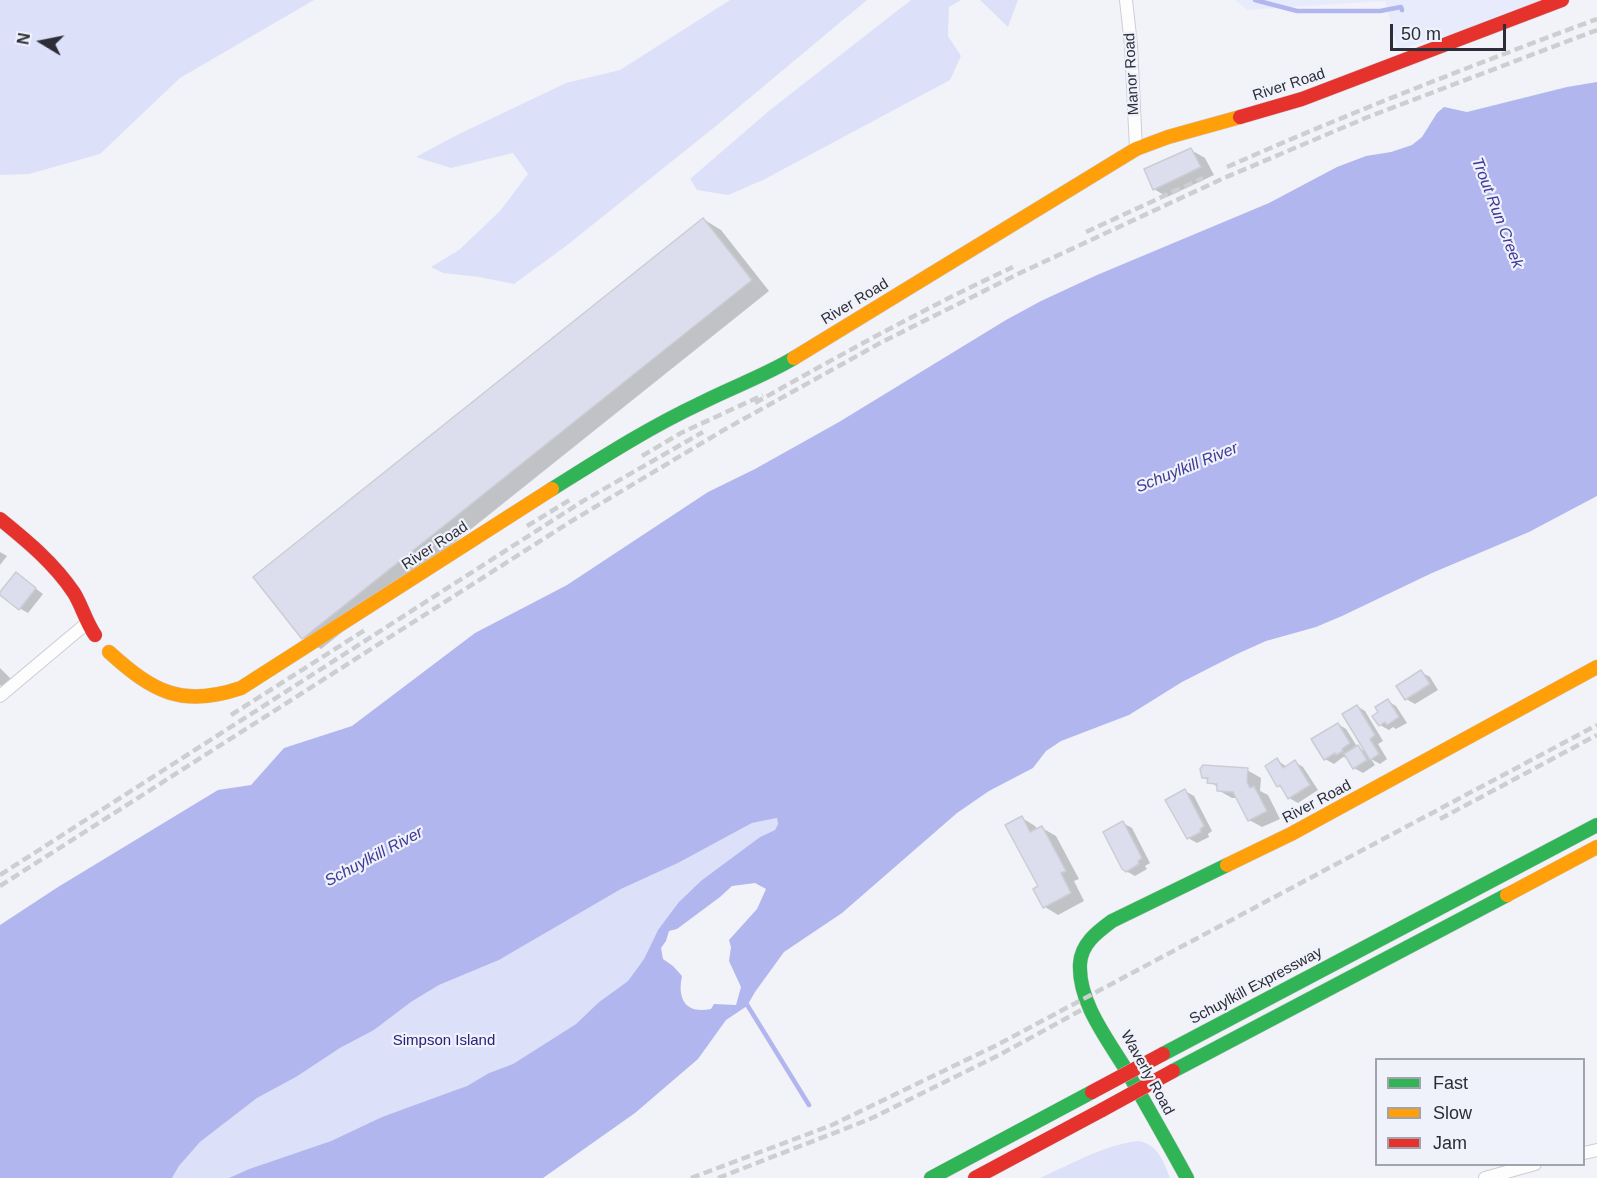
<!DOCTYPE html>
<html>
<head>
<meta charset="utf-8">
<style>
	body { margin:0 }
	#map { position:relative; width:1597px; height:1178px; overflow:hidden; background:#f2f3f8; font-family:Arial,sans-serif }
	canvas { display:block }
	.legend { position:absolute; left:1375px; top:1058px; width:210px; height:108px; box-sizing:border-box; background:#eff1fb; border:2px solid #a1a3ad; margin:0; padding:8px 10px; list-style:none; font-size:18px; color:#2c2d37 }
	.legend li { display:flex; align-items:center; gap:12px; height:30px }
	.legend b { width:30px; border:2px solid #a1a3ad }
	.north { position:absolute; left:12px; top:12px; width:60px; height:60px; -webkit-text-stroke:4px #eff1fb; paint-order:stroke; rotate:280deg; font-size:16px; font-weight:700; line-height:24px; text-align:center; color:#2c2d37 }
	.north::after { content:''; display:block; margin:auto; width:21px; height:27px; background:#2c2d37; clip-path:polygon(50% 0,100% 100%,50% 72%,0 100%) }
	.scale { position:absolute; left:1390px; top:24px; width:116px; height:27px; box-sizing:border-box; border:3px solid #2c2d37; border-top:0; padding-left:8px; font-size:18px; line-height:21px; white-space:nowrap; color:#2c2d37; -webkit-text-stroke:4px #eff1fb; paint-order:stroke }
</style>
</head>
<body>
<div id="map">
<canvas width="1597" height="1178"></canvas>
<ul class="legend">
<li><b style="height:8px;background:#30b455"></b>Fast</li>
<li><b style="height:8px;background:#ff9f0a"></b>Slow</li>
<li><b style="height:8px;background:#e5322d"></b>Jam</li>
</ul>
<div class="north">N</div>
<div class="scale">50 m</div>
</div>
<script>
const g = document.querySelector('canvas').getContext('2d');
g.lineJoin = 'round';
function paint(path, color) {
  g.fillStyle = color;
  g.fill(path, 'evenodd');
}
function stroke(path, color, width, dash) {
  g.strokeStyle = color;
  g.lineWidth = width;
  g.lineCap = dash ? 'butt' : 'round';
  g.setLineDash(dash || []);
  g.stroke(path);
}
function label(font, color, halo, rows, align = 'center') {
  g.font = font + ' Arial,sans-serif';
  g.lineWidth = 4.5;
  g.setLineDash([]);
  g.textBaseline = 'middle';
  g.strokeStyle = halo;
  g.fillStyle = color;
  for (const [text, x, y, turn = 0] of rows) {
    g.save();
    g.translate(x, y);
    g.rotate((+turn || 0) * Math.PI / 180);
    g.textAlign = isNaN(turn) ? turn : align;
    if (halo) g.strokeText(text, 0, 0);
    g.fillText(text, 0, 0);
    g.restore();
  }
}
const built = new Path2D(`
	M1235 0H1541L1463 30 1398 50 1385 1 1247 10Z`);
const green = new Path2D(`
	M0 0H314L180 78 100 154 29 174 0 175Z
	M730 0H867L716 126 566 246 514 284 479 277 443 273 431 267 459 250 500 211 528 174 513 153 451 168 416 157 455 136 566 83 620 70Z
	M911 0H961L949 7 948 36 961 56 950 80 763 180 728 195 697 190 690 179 770 110Z
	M980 0H1018L1008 27Z
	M777 818 778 824 775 830 760 837 702 880 658 930 644 959 628 981 599 1002 576 1024 513 1064 489 1073 467 1086 446 1095 382 1117 331 1141 249 1169 229 1178H172L179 1166 200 1142 257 1098 296 1077 340 1048 374 1030 411 1002 439 985 499 960 621 889 678 863 752 823Z
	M1138 1141C1158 1144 1164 1162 1170 1178H1040C1071 1164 1104 1145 1138 1141Z`);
const water = new Path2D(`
	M1597 82V496L1529 532 1432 573 1342 616 1316 627 1266 641 1237 654 1182 682 1129 715 1061 741 1046 751 1033 768 989 791 957 813 842 913 784 952 755 992 747 1006 726 1020 698 1059 635 1113 543 1178H229L249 1169 331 1141 382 1117 467 1086 489 1073 513 1064 576 1024 599 1002 628 981 644 959 658 930 679 902 702 880 760 837 775 830 778 824 777 818 752 823 678 863 621 889 499 960 439 985 411 1002 374 1030 340 1048 296 1077 257 1098 200 1142 179 1166 172 1178H0V925L58 887 218 790 251 785 284 748 352 726 475 633 567 585 708 492 755 469 839 422 1006 320 1041 301 1097 275 1269 203 1337 167 1366 156 1391 152 1412 145 1422 137 1437 113 1444 107 1467 112 1567 87ZM755 883 766 889 757 909 729 940 731 947 729 961 741 987 736 1005 714 1004 711 1009C686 1014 677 1000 682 976L673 966 663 959 661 948 666 941 669 931 677 929 720 897 732 886Z`);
const shadow = new Path2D(`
	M1191 150 1205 158 1214 175 1167 197 1154 189Z
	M703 219 721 230 769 291 321 649 303 638Z
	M0 552 7 556 0 565Z
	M16 574 43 594 28 613 19 608Z
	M0 668 11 679 3 687 0 685Z
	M1421 672 1430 677 1438 690 1415 704 1406 699Z
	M1388 701 1396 706 1407 723 1396 729 1393 727 1389 730 1380 725Z
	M1357 706 1365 711 1383 741 1378 744 1387 759 1380 764 1371 759 1375 765 1363 773 1354 768 1348 758 1343 757 1334 764 1325 759 1338 724 1346 729 1358 748 1367 752Z
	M1277 760 1287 767 1295 762 1303 767 1318 790 1298 803 1289 798 1284 789 1278 786Z
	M1247 770 1261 778 1260 791 1268 795 1280 819 1262 827 1249 820 1238 798H1232L1218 790 1219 788 1203 777Z
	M1185 791 1194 796 1212 831 1208 834 1209 837 1197 843 1188 838Z
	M1022 818 1035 826 1038 830 1042 828 1056 836 1079 879 1074 881 1084 901 1058 915 1045 907Z
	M1123 823 1132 828 1150 863 1145 866 1147 869 1135 876 1126 871Z`);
const stream = new Path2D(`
	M1255 0 1297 11H1380L1401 7 1402 10
	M746 1003 809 1105`);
const building = new Path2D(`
	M1191 148 1201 167 1153 190 1144 169Z
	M703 218 752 280 302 639 253 577Z
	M16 572 36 588 19 610 0 595V592Z
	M1421 670 1430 684 1405 700 1396 686Z
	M1388 699 1399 717 1387 725 1385 722 1379 726 1372 716 1378 712 1375 707Z
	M1357 705 1375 735 1370 739 1379 754 1370 760 1342 714Z
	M1338 723 1350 743 1342 749 1343 751 1336 755 1335 753 1324 760 1311 739Z
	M1358 745 1367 760 1353 769 1344 754Z
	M1277 758 1283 768 1295 760 1310 785 1288 799 1280 785 1277 787 1265 766Z
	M1203 765 1248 768 1247 782 1250 788 1254 786 1267 811 1248 821 1233 792 1217 791V784L1207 783 1208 778H1202L1200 769Z
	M1185 789 1204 826 1200 829 1201 832 1187 839 1165 800Z
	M1022 816 1030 832 1042 826 1066 871 1061 873 1071 893 1043 908 1033 889 1038 886 1005 825Z
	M1123 821 1142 858 1138 861 1139 864 1126 872 1122 869 1103 832Z`);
const street = new Path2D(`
	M1126 0 1131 45 1136 149
	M0 696 87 623
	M1584 1153 1597 1150
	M1485 1178 1535 1164`);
const fast = new Path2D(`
	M552 489C600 459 648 428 699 404 730 388 764 376 794 358
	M1163 1054 1597 825
	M1173 1071 1507 895
	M931 1178 1092 1092
	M1187 1178C1168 1143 1148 1108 1128 1073 1109 1041 1078 1003 1080 964 1081 944 1097 932 1112 921L1227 865`);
const slow = new Path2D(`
	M794 358 1136 149 1168 137 1240 117
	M109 652C153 692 182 708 241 688L552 489
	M1227 865 1291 834 1597 667
	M1507 895 1597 847`);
const jam = new Path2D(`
	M1240 117 1302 99 1562 0
	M0 519C27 541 54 563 74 593 82 606 86 622 95 635
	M975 1178 1102 1110`);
const rail = new Path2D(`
	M1227 167C1349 113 1473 65 1597 19
	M1086 232 1203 178
	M755 403C840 355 925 308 1013 267
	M642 456 681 433 763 395
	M527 526 573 498
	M231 715 365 630
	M1440 819 1597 735
	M0 875 583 501 703 432
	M0 886 570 522 722 431 882 342 1020 273 1224 178 1368 117 1597 30
	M691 1178 832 1125 997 1045 1597 725
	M718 1178 870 1119 1001 1054 1085 1008`);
const jamBridge = new Path2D(`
	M1092 1092 1163 1054
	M1102 1110 1173 1071`);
const streetNames = [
	["Manor Road",1132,74,-93],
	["River Road",1289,85,-18],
	["River Road",855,302,-31],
	["River Road",435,546,-33],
	["River Road",1317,802,-28],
	["Schuylkill Expressway",1256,986,-28],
	["Waverly Road",1147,1073,61]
];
const parkNames = [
	["Simpson Island",444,1041]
];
const waterNames = [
	["Trout Run Creek",1497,213,69],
	["Schuylkill River",1187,468,-22],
	["Schuylkill River",374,857,-28]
];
paint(built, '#e8ebfb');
paint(green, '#dde0f9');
paint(water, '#b2b6ef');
paint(shadow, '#0003');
stroke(stream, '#b2b6ef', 4.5);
paint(building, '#dcdeed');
stroke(building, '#cccdd4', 1.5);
stroke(street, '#cdced5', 14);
stroke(fast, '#cdced5', 15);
stroke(slow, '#cdced5', 15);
stroke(jam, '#cdced5', 15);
stroke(street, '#fdfdfe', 12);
stroke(fast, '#30b455', 14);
stroke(slow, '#ff9f0a', 14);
stroke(jam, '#e5322d', 14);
stroke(rail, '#cdced0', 4.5, [9, 4.5]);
stroke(jamBridge, '#cdced5', 15, []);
stroke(jamBridge, '#e5322d', 14);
label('15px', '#2c2d37', '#eff1fb', streetNames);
label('15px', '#2a207a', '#eff1fb', parkNames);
label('italic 16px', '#3e3a96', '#eff1fb', waterNames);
</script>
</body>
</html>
